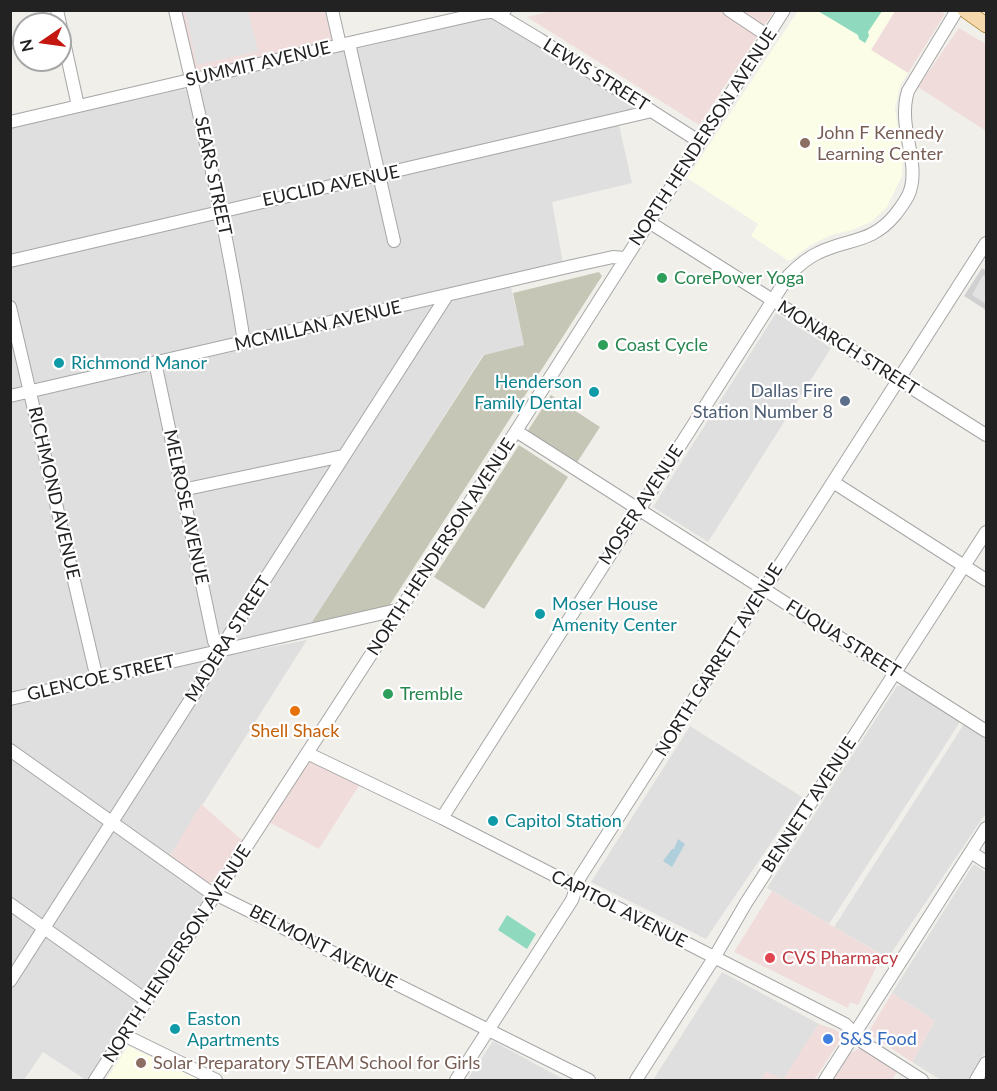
<!DOCTYPE html>
<html>
<head>
<meta charset="utf-8">
<style>
	body { margin:0 }
	#map { position:relative; width:997px; height:1091px; overflow:hidden; background:#f1efea; font-family:Lato,sans-serif }
	canvas { display:block }
	.frame { position:absolute; inset:0; border:12px solid #222; pointer-events:none }
	.north { position:absolute; left:12px; top:12px; width:60px; height:60px; box-sizing:border-box; background:#fff; border:2px solid #a7a7a7; border-radius:50%; rotate:257deg; font-size:16px; font-weight:700; line-height:24px; text-align:center; color:#222 }
	.north::after { content:''; display:block; margin:auto; width:21px; height:27px; background:#c31710; clip-path:polygon(50% 0,100% 100%,50% 72%,0 100%) }
</style>
</head>
<body>
<div id="map">
<canvas width="997" height="1091"></canvas>
<div class="frame"></div>
<div class="north">N</div>
</div>
<script>
const g = document.querySelector('canvas').getContext('2d');
g.lineJoin = 'round';
function paint(path, color) {
  g.fillStyle = color;
  g.fill(path, 'evenodd');
}
function stroke(path, color, width, dash) {
  g.strokeStyle = color;
  g.lineWidth = width;
  g.lineCap = dash ? 'butt' : 'round';
  g.setLineDash(dash || []);
  g.stroke(path);
}
function label(font, color, halo, rows, align = 'center') {
  g.font = font + ' Lato,sans-serif';
  g.lineWidth = 4.5;
  g.setLineDash([]);
  g.textBaseline = 'middle';
  g.strokeStyle = halo;
  g.fillStyle = color;
  for (const [text, x, y, turn = 0] of rows) {
    g.save();
    g.translate(x, y);
    g.rotate((+turn || 0) * Math.PI / 180);
    g.textAlign = isNaN(turn) ? turn : align;
    if (halo) g.strokeText(text, 0, 0);
    g.fillText(text, 0, 0);
    g.restore();
  }
}
const residential = new Path2D(`
	M494 18 632 103 634 107 632 110 617 116 632 183 552 202 563 263 250 334 246 327 198 92 206 83 344 51 389 240 400 236 356 49 483 19Z
	M183 89 188 91 237 328 234 340 11 390 10 128Z
	M511 287 524 345 483 355 310 625 242 640 217 632 163 377 166 367Z
	M776 313 831 348 708 542 653 507Z
	M147 370 154 377 210 643 205 650 11 695 10 403Z
	M307 640 170 856 160 862 201 892 205 896 203 904 90 1080H86L43 1052 24 1080H11L10 705 185 664Z
	M903 685 960 722 829 924 767 888 897 686Z
	M964 724 986 739V813L888 958 834 927Z
	M690 726 802 797 706 939 591 882Z
	M973 865H975L986 872V1051L968 1080H941L912 1062 935 1021 892 993Z
	M722 972 819 1024 783 1080 766 1072 761 1080H653Z
	M493 1041 563 1079 566 1080H467Z`);
const commercial = new Path2D(`
	M557 10 774 11 699 125 527 17Z
	M179 11H325L332 40 194 72Z
	M895 11H940L945 14 908 73 871 50Z
	M959 28 986 44V131L918 87Z
	M311 761 360 784 319 849 267 821 306 763Z
	M201 804 243 841 214 881 207 884 170 856Z
	M772 891 882 955 858 1005 850 1002 848 1008 734 952Z
	M892 993 935 1021 912 1062 868 1033Z
	M819 1024 836 1030 843 1036 814 1080H761L766 1072 783 1079Z
	M860 1048 897 1072 892 1080H833L849 1054Z`);
const education = new Path2D(`
	M798 11H895L871 50 908 73 900 86 895 109 903 158 902 176 887 207 871 222 852 230 831 235 809 246 789 261 751 236 758 224 687 178Z
	M128 1046 199 1080H106Z`);
const religious = new Path2D(`
	M982 268 986 271V310L964 296Z`);
const construction = new Path2D(`
	M599 272 602 276 389 606 310 625 484 355 524 345 513 293Z
	M551 395 600 427 576 464 527 432Z
	M519 445 568 477 484 609 434 577Z`);
const pitch = new Path2D(`
	M818 11H882L868 32 869 36 865 43 859 39 858 35Z
	M507 915 536 934 527 949 498 930Z`);
const parking = new Path2D(`
	M185 11H248L258 51 197 65Z
	M983 275 986 277V304L972 295Z`);
const water = new Path2D(`
	M678 839 685 844 672 867 663 861 672 849H674Z`);
const minor = new Path2D(`
	M57 10 78 106
	M175 10C201 121 227 230 244 342
	M332 10 340 45
	M729 10 768 36
	M492 11 539 39 700 142
	M349 43 394 241
	M10 122 349 43 482 13 505 10
	M649 222 986 435
	M10 261 652 111
	M10 307 97 679
	M155 362 214 641 219 651
	M10 396 572 266 613 257 625 258
	M516 431 986 731
	M833 482 986 580
	M182 490 343 456
	M10 699 401 609
	M10 750 207 890 589 1080
	M307 753 442 818 845 1024 864 1043 922 1080
	M442 818 789 275C798 266 807 258 818 253 848 238 871 244 895 215 901 207 907 200 910 191 920 160 897 127 908 91L957 10
	M971 852 986 862
	M10 904 146 1000
	M10 981 214 663 219 651 446 297
	M124 1035 216 1080
	M95 1080 516 431 784 10
	M456 1080 572 900 580 877 986 243
	M636 1080 714 958 746 903 986 532
	M825 1080 986 828
	M976 1080 986 1063`);
const major = new Path2D(`
	M965 10 986 25`);
const markers = [
	[805,143,6,"#8d6e63"],
	[662,278,6,"#2e9e5b"],
	[603,345,6,"#2e9e5b"],
	[59,363,6,"#0f9aa8"],
	[594,392,6,"#0f9aa8"],
	[845,401,6,"#5c6f8a"],
	[540,614,6,"#0f9aa8"],
	[388,694,6,"#2e9e5b"],
	[295,711,6,"#e8710a"],
	[493,821,6,"#0f9aa8"],
	[770,958,6,"#e0444e"],
	[175,1029,6,"#0f9aa8"],
	[828,1039,6,"#3f7fe0"],
	[141,1063,6,"#8d6e63"]
];
const streetNames = [
	["SUMMIT AVENUE",258,64,-13],
	["LEWIS STREET",596,75,32],
	["NORTH HENDERSON AVENUE",703,137,-57],
	["SEARS STREET",213,176,78],
	["EUCLID AVENUE",331,186,-12],
	["MCMILLAN AVENUE",318,326,-13],
	["MONARCH STREET",848,348,32],
	["RICHMOND AVENUE",54,493,77],
	["MOSER AVENUE",641,505,-57],
	["MELROSE AVENUE",186,507,78],
	["NORTH HENDERSON AVENUE",441,547,-57],
	["MADERA STREET",228,639,-58],
	["FUQUA STREET",843,639,32],
	["NORTH GARRETT AVENUE",719,660,-58],
	["GLENCOE STREET",101,678,-13],
	["BENNETT AVENUE",809,805,-57],
	["CAPITOL AVENUE",619,909,27],
	["BELMONT AVENUE",323,947,27],
	["NORTH HENDERSON AVENUE",177,954,-57]
];
const educationNames = [
	["John F Kennedy",817,133],
	["Learning Center",817,154],
	["Solar Preparatory STEAM School for Girls",153,1063]
];
const leisureNames = [
	["CorePower Yoga",674,278],
	["Coast Cycle",615,345],
	["Tremble",400,694]
];
const cultureNames = [
	["Richmond Manor",71,363],
	["Henderson",582,382,"right"],
	["Family Dental",582,403,"right"],
	["Moser House",552,604],
	["Amenity Center",552,625],
	["Capitol Station",505,821],
	["Easton",187,1019],
	["Apartments",187,1040]
];
const serviceNames = [
	["Dallas Fire",833,391],
	["Station Number 8",833,412]
];
const foodNames = [
	["Shell Shack",295,731]
];
const healthNames = [
	["CVS Pharmacy",782,958]
];
const shopNames = [
	["S&S Food",840,1039]
];
paint(residential, '#e0dfdf');
paint(commercial, '#f0dddb');
paint(education, '#fcfde7');
paint(religious, '#d0d0d0');
paint(construction, '#c5c6b5');
paint(pitch, '#8fd9bf');
paint(parking, '#e2e2e2');
paint(water, '#aecfdb');
stroke(minor, '#a6a6a6', 14);
stroke(major, '#946c0c', 16);
stroke(minor, '#fff', 12);
stroke(major, '#f5d8ab', 15);
for (const [x, y, r, color] of markers) {
  const dot = new Path2D();
  dot.arc(x, y, r, 0, 2 * Math.PI);
  g.fillStyle = color;
  g.fill(dot);
  stroke(dot, '#fff', 2);
}
label('18px', '#222', '#fff', streetNames);
label('18px', '#785e54', '#fff', educationNames, 'left');
label('18px', '#27864d', '#fff', leisureNames, 'left');
label('18px', '#0d838f', '#fff', cultureNames, 'left');
label('18px', '#4e5e75', '#fff', serviceNames, 'right');
label('18px', '#c56008', '#fff', foodNames);
label('18px', '#be3a42', '#fff', healthNames, 'left');
label('18px', '#366cbe', '#fff', shopNames, 'left');
</script>
</body>
</html>
